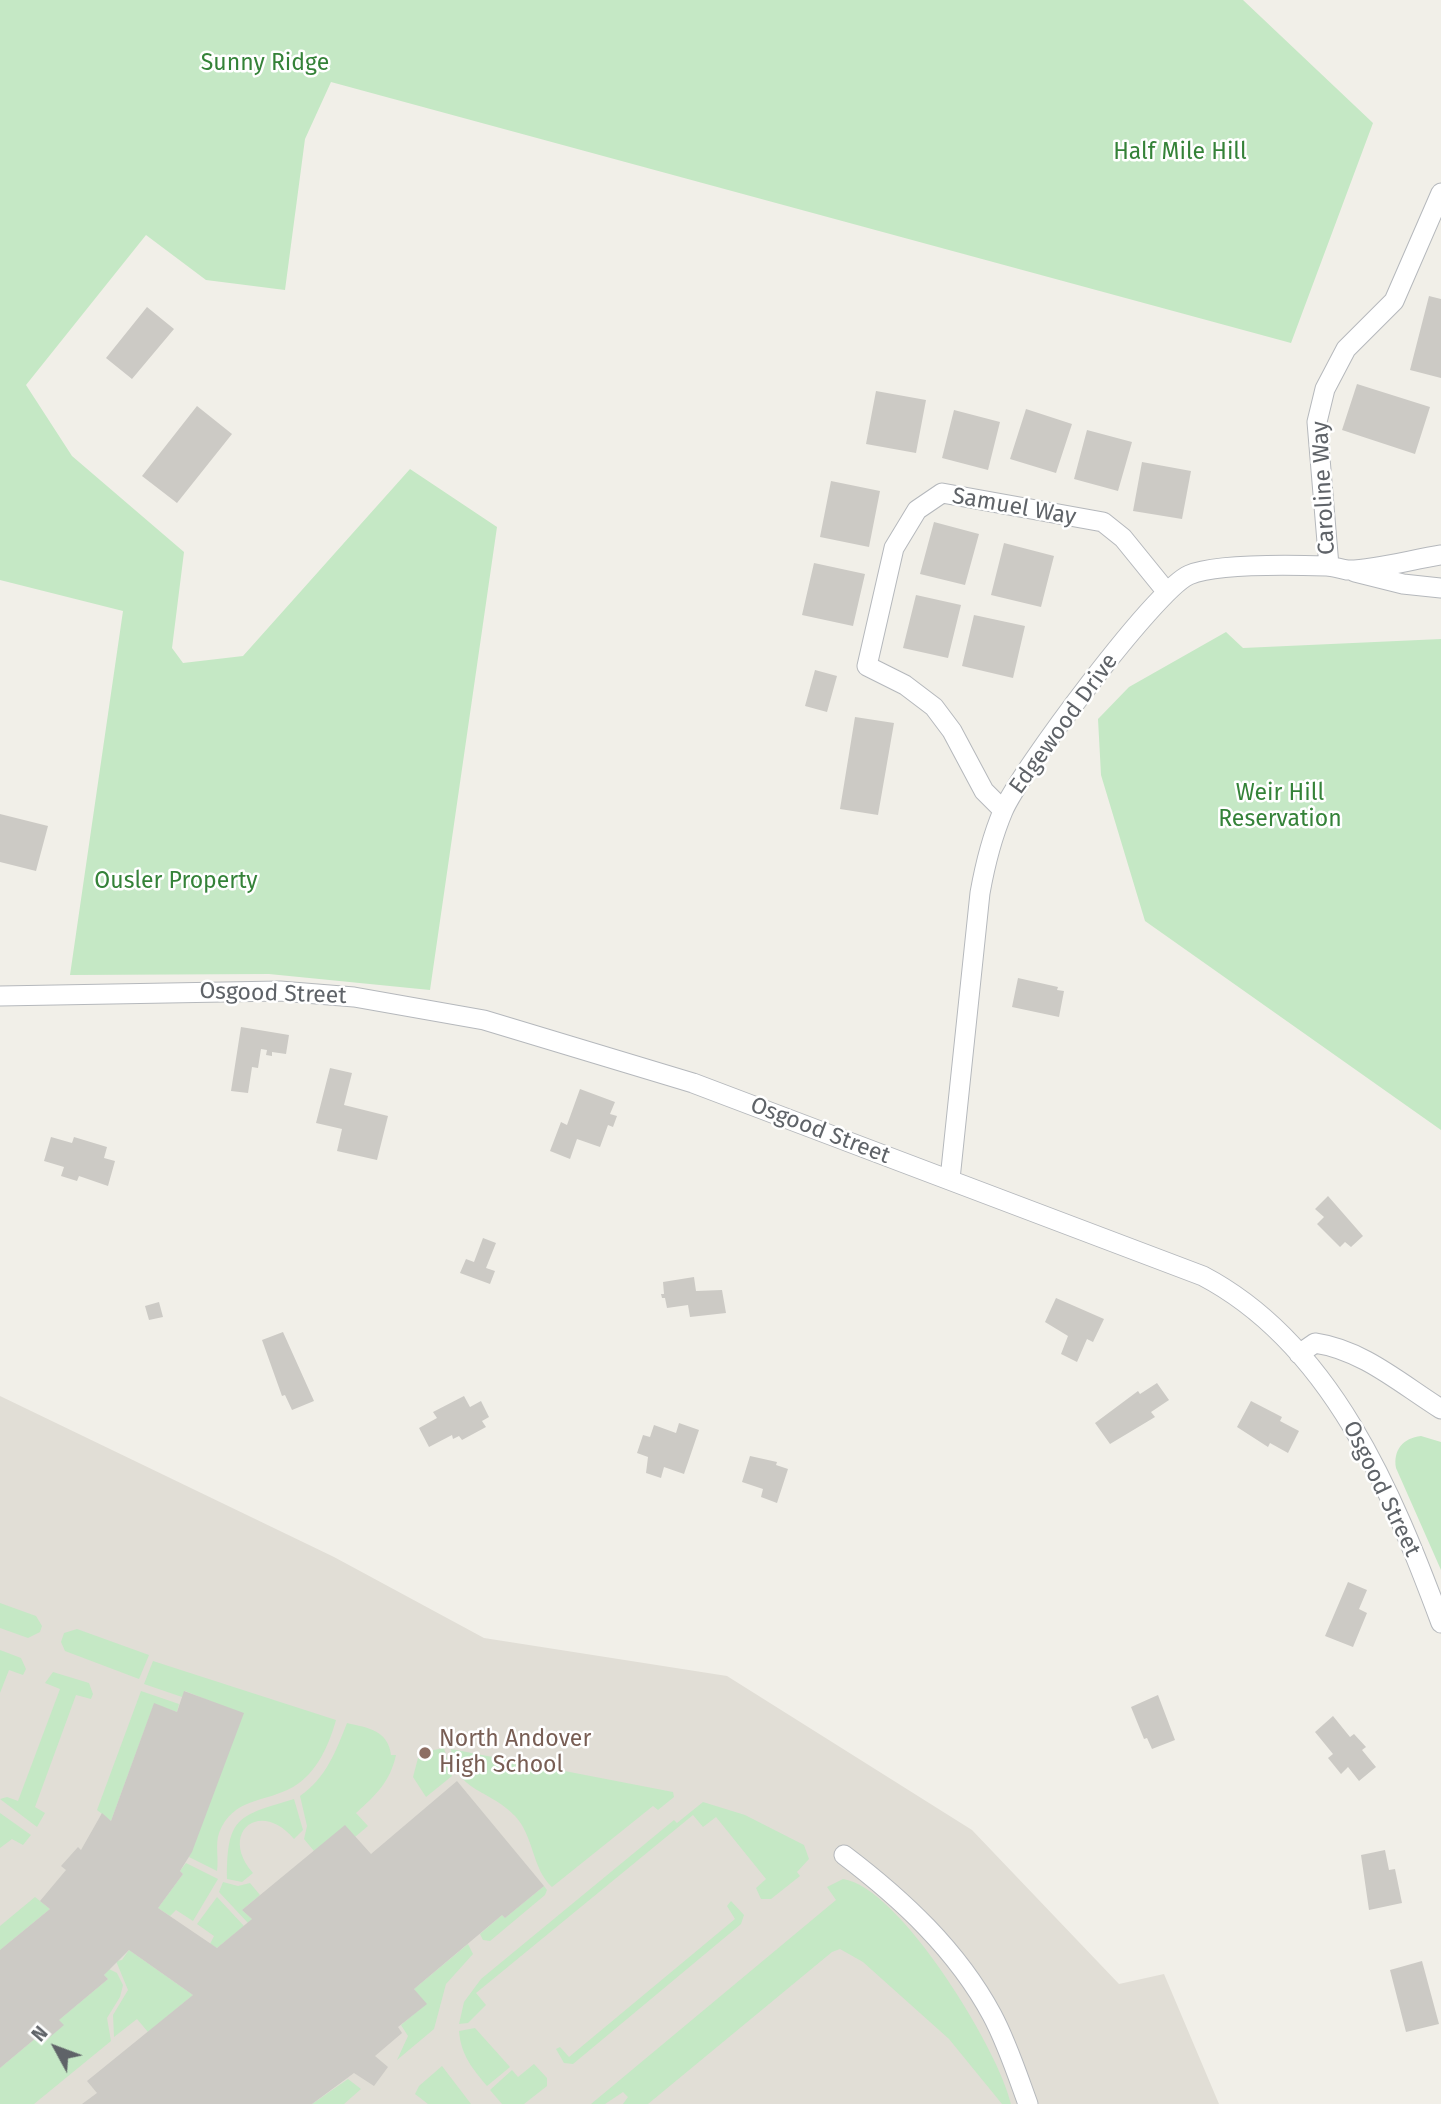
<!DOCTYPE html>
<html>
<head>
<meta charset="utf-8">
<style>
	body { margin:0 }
	#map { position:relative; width:1441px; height:2104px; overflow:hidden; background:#f1efe8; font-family:"Fira Sans",sans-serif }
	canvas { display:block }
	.north { position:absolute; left:21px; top:2013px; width:70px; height:70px; -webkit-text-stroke:5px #fff; paint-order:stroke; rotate:311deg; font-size:19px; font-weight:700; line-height:28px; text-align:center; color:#5f6368 }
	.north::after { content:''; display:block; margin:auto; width:24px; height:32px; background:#5f6368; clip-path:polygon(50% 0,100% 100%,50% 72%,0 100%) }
</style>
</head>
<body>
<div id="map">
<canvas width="1441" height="2104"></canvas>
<div class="north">N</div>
</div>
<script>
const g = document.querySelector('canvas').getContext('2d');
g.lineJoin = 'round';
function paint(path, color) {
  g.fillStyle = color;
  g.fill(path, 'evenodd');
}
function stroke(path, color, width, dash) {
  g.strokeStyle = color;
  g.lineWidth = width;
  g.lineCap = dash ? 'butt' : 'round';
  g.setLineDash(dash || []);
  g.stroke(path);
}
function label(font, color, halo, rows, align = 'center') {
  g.font = font + ' "Fira Sans",sans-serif';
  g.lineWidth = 5;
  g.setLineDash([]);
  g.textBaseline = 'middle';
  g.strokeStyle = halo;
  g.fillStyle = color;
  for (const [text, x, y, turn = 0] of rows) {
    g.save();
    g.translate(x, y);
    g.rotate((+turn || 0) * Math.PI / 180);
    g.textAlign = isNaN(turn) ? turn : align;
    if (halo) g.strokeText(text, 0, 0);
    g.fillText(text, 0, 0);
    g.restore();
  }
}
const education = new Path2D(`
	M0 1396 334 1557 484 1638 727 1676 972 1830 1119 1984 1164 1974 1219 2104H0Z`);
const green = new Path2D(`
	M0 0H1243L1373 123 1291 343 331 82 305 139 285 290 206 280 146 235 26 385 72 456 184 552 172 648 183 663 243 656 410 469 497 527 430 990 269 974 70 975 123 611 0 580Z
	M1226 632 1243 648 1441 639V1130L1145 921 1101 775 1098 719 1129 687Z
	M1421 1436 1441 1442V1570L1396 1468C1393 1450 1403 1438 1421 1436Z
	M0 1603 36 1616 42 1626 40 1632 28 1638 0 1628Z
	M77 1629 149 1655 139 1679 65 1651 61 1642 64 1633Z
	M0 1650 21 1658 26 1669 23 1675 9 1670 0 1693Z
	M153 1661 336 1720C329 1745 317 1773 293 1787 265 1803 233 1797 219 1833 215 1845 219 1859 217 1871L189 1857 243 1714 185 1691 182 1697 144 1684Z
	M53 1672 89 1683 93 1694 91 1699 76 1695 35 1807 45 1813 37 1827 0 1799 7 1797 18 1801 60 1689 45 1683Z
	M141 1691 179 1704 177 1712 154 1704 111 1821 97 1810Z
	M347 1723C368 1728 388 1730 391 1755H396C390 1782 376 1795 356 1813L368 1826 355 1837 314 1851 304 1839 307 1826 300 1796C326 1778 336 1751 347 1723Z
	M444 1748 452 1776 426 1797 413 1777 418 1758 421 1759 429 1751Z
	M451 1749 673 1792 674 1797 658 1810 653 1806 552 1887C532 1869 534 1836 515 1816 489 1788 455 1793 451 1749Z
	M294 1799 303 1830 294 1839C260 1798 218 1833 253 1873L242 1882 227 1879C227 1816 238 1816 294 1799Z
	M703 1802 745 1815 804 1845 809 1859 797 1872 800 1876 771 1899H761L756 1888 766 1879 716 1817 703 1827 693 1815 476 1993 486 2005 468 2023 459 2024 464 2002 481 1979 674 1820 677 1823Z
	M0 1813 31 1835 23 1845 12 1839 0 1848Z
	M186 1863 218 1879 193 1921 176 1910 170 1916 158 1908 183 1874 180 1871Z
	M843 1879C900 1887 999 2050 1011 2104H1002L949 2039 863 1962 840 1949 832 1952 648 2104H623L628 2097 623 2092 605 2104H591L836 1900 827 1887Z
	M223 1882 238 1886 250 1883 260 1895 242 1910 252 1919 248 1923 219 1892Z
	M544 1886 547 1890 545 1895 490 1941 483 1940 480 1934 502 1915 505 1918Z
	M35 1897 50 1909 0 1950V1926Z
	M217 1897 244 1926 217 1948 210 1944 214 1936 197 1924Z
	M731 1901 744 1915 741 1924 573 2064 564 2063 556 2049 560 2047 569 2057 735 1919 727 1906Z
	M468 1944 473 1954 446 1984 434 2029 397 2060 408 2036 401 2025 426 2004 414 1989Z
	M129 1950 193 1995 148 2032 137 2019 114 2037 113 2015 128 1990 116 1961 122 1960Z
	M109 1969 117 1973 123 1985 120 1997 107 2018 111 2041 34 2104H0V2068L37 2037 42 2042 59 2020 108 1979 104 1975Z
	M475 2028 510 2067 487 2086C472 2068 461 2055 459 2031Z
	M534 2064 547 2078V2086L524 2104H502L490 2090 512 2070 518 2077Z
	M442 2066 471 2104H428L415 2094 419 2086Z
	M348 2079 361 2089 344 2104H312Z`);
const building = new Path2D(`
	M1429 296 1441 299V378L1410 370Z
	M147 307 174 329 132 379 106 358Z
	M1357 384 1430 407 1415 454 1342 430Z
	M876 391 926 400 916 453 866 444Z
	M197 406 232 434 177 503 142 476Z
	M1026 409 1072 424 1056 473 1010 459Z
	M954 410 1000 422 988 470 942 458Z
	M1087 430 1132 442 1118 491 1074 479Z
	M1142 462 1191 471 1182 519 1133 511Z
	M831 481 880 491 869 547 820 537Z
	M934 522 979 534 965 585 920 574Z
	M1004 543 1054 556 1041 607 991 595Z
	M814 563 865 574 853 626 802 615Z
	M916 595 961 605 948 658 903 648Z
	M974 615 1025 626 1013 678 962 666Z
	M815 670 837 676 827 712 805 706Z
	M855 717 894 723 878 815 840 809Z
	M0 814 48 826 36 871 0 862Z
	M1018 978 1058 987 1057 990 1064 991 1059 1017 1012 1007Z
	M241 1027 289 1035 286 1054 272 1052V1056L266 1055 267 1050 261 1049 258 1068 252 1067 248 1093 231 1091Z
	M330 1068 352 1073 344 1105 388 1116 377 1160 337 1151 342 1129 316 1123Z
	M580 1089 615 1102 610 1114 617 1116 613 1127 608 1125 600 1147 577 1139 570 1159 550 1151 561 1122 567 1125Z
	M51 1137 72 1143 74 1137 107 1147 104 1158 115 1161 108 1186 79 1176 77 1181 61 1176 64 1167 44 1161Z
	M1328 1196 1363 1236 1351 1247 1345 1242 1340 1247 1317 1224 1324 1217 1315 1209Z
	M483 1238 496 1243 486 1268 495 1271 490 1284 460 1273 466 1259 474 1262Z
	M694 1277 696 1291 722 1290 726 1313 690 1317 688 1305 667 1308 665 1298H662L661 1294H664L663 1282Z
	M1056 1298 1104 1319 1093 1342 1087 1339 1077 1362 1061 1354 1068 1336 1045 1322Z
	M159 1302 163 1317 149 1320 145 1306Z
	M283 1332 314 1401 292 1410 285 1395 282 1396 262 1340Z
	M1157 1383 1169 1400 1151 1412 1155 1417 1110 1444 1095 1423 1138 1391 1140 1394Z
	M464 1396 470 1407 481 1401 489 1417 482 1421 486 1427 462 1440 459 1436 453 1439 452 1435 429 1447 419 1428 437 1418 433 1412Z
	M1251 1401 1282 1417 1280 1421 1299 1431 1288 1453 1270 1443 1268 1447 1237 1427Z
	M679 1423 699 1430 684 1474 664 1467 661 1478 646 1473 648 1457 637 1453 643 1435 650 1437 654 1425 676 1433Z
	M750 1456 777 1462 776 1465 788 1469 777 1503 761 1497 763 1489 742 1482Z
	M1348 1582 1367 1590 1359 1609 1367 1613 1353 1647 1325 1636Z
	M184 1691 244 1713 192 1852 180 1871 183 1874 158 1908 217 1948 252 1919 242 1910 345 1825 371 1854 457 1781 544 1886 505 1918 502 1915 414 1989 427 2004 398 2027 402 2033 375 2056 388 2067 374 2086 354 2073 312 2104H82L97 2093 87 2081 193 1995 129 1950 104 1975 108 1979 59 2020 64 2025 43 2043 37 2037 0 2068V1950L50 1909 40 1901 66 1870 61 1866 78 1847 81 1850 102 1813 111 1821 154 1703 177 1712Z
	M1158 1695 1175 1740 1152 1749 1147 1738 1144 1739 1131 1707Z
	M1333 1716 1350 1737 1354 1734 1366 1747 1362 1750 1376 1767 1359 1781 1348 1767 1341 1774 1328 1758 1333 1754 1315 1732Z
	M1385 1850 1389 1870 1395 1869 1402 1903 1369 1910 1361 1855Z
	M1422 1961 1439 2024 1406 2032 1390 1970Z`);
const minor = new Path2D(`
	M1329 566 1317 422 1325 389 1346 349 1394 301 1441 193
	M1355 572 1403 584 1441 588
	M1003 810 984 791 952 731 934 707 905 685 867 666 894 548 917 510 942 493 1103 522 1123 538 1166 591
	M0 996 280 991 354 997 484 1020 693 1083 1203 1276C1332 1344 1393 1494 1441 1623
	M950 1179 980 893C985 865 992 837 1003 811 1019 773 1155 590 1189 575 1217 563 1293 565 1326 566 1333 566 1340 569 1347 570 1372 571 1414 559 1441 555
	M1299 1354 1315 1343C1363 1350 1401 1384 1441 1409
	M844 1855C902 1899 957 1950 992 2015 1007 2043 1017 2074 1028 2104`);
const markers = [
	[425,1753,7,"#8d6e63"]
];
const parkNames = [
	["Sunny Ridge",265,64],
	["Half Mile Hill",1180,153],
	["Weir Hill",1280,794],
	["Reservation",1280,820],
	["Ousler Property",176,882]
];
const streetNames = [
	["Caroline Way",1324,488,-93],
	["Samuel Way",1014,507,10],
	["Edgewood Drive",1064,724,-54],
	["Osgood Street",273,994,2],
	["Osgood Street",820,1131,21],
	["Osgood Street",1381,1489,64]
];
const educationNames = [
	["North Andover",439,1740],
	["High School",439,1766]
];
paint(education, '#e1ded6');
paint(green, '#c5e8c5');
paint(building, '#cccac5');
stroke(minor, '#b5b8bc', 21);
stroke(minor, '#fff', 19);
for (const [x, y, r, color] of markers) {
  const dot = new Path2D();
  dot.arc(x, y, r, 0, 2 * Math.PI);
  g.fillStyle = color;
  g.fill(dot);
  stroke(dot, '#fff', 2.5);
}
label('23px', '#348238', '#fff', parkNames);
label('23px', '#5f6368', '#fff', streetNames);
label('23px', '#785e54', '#fff', educationNames, 'left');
</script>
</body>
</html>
